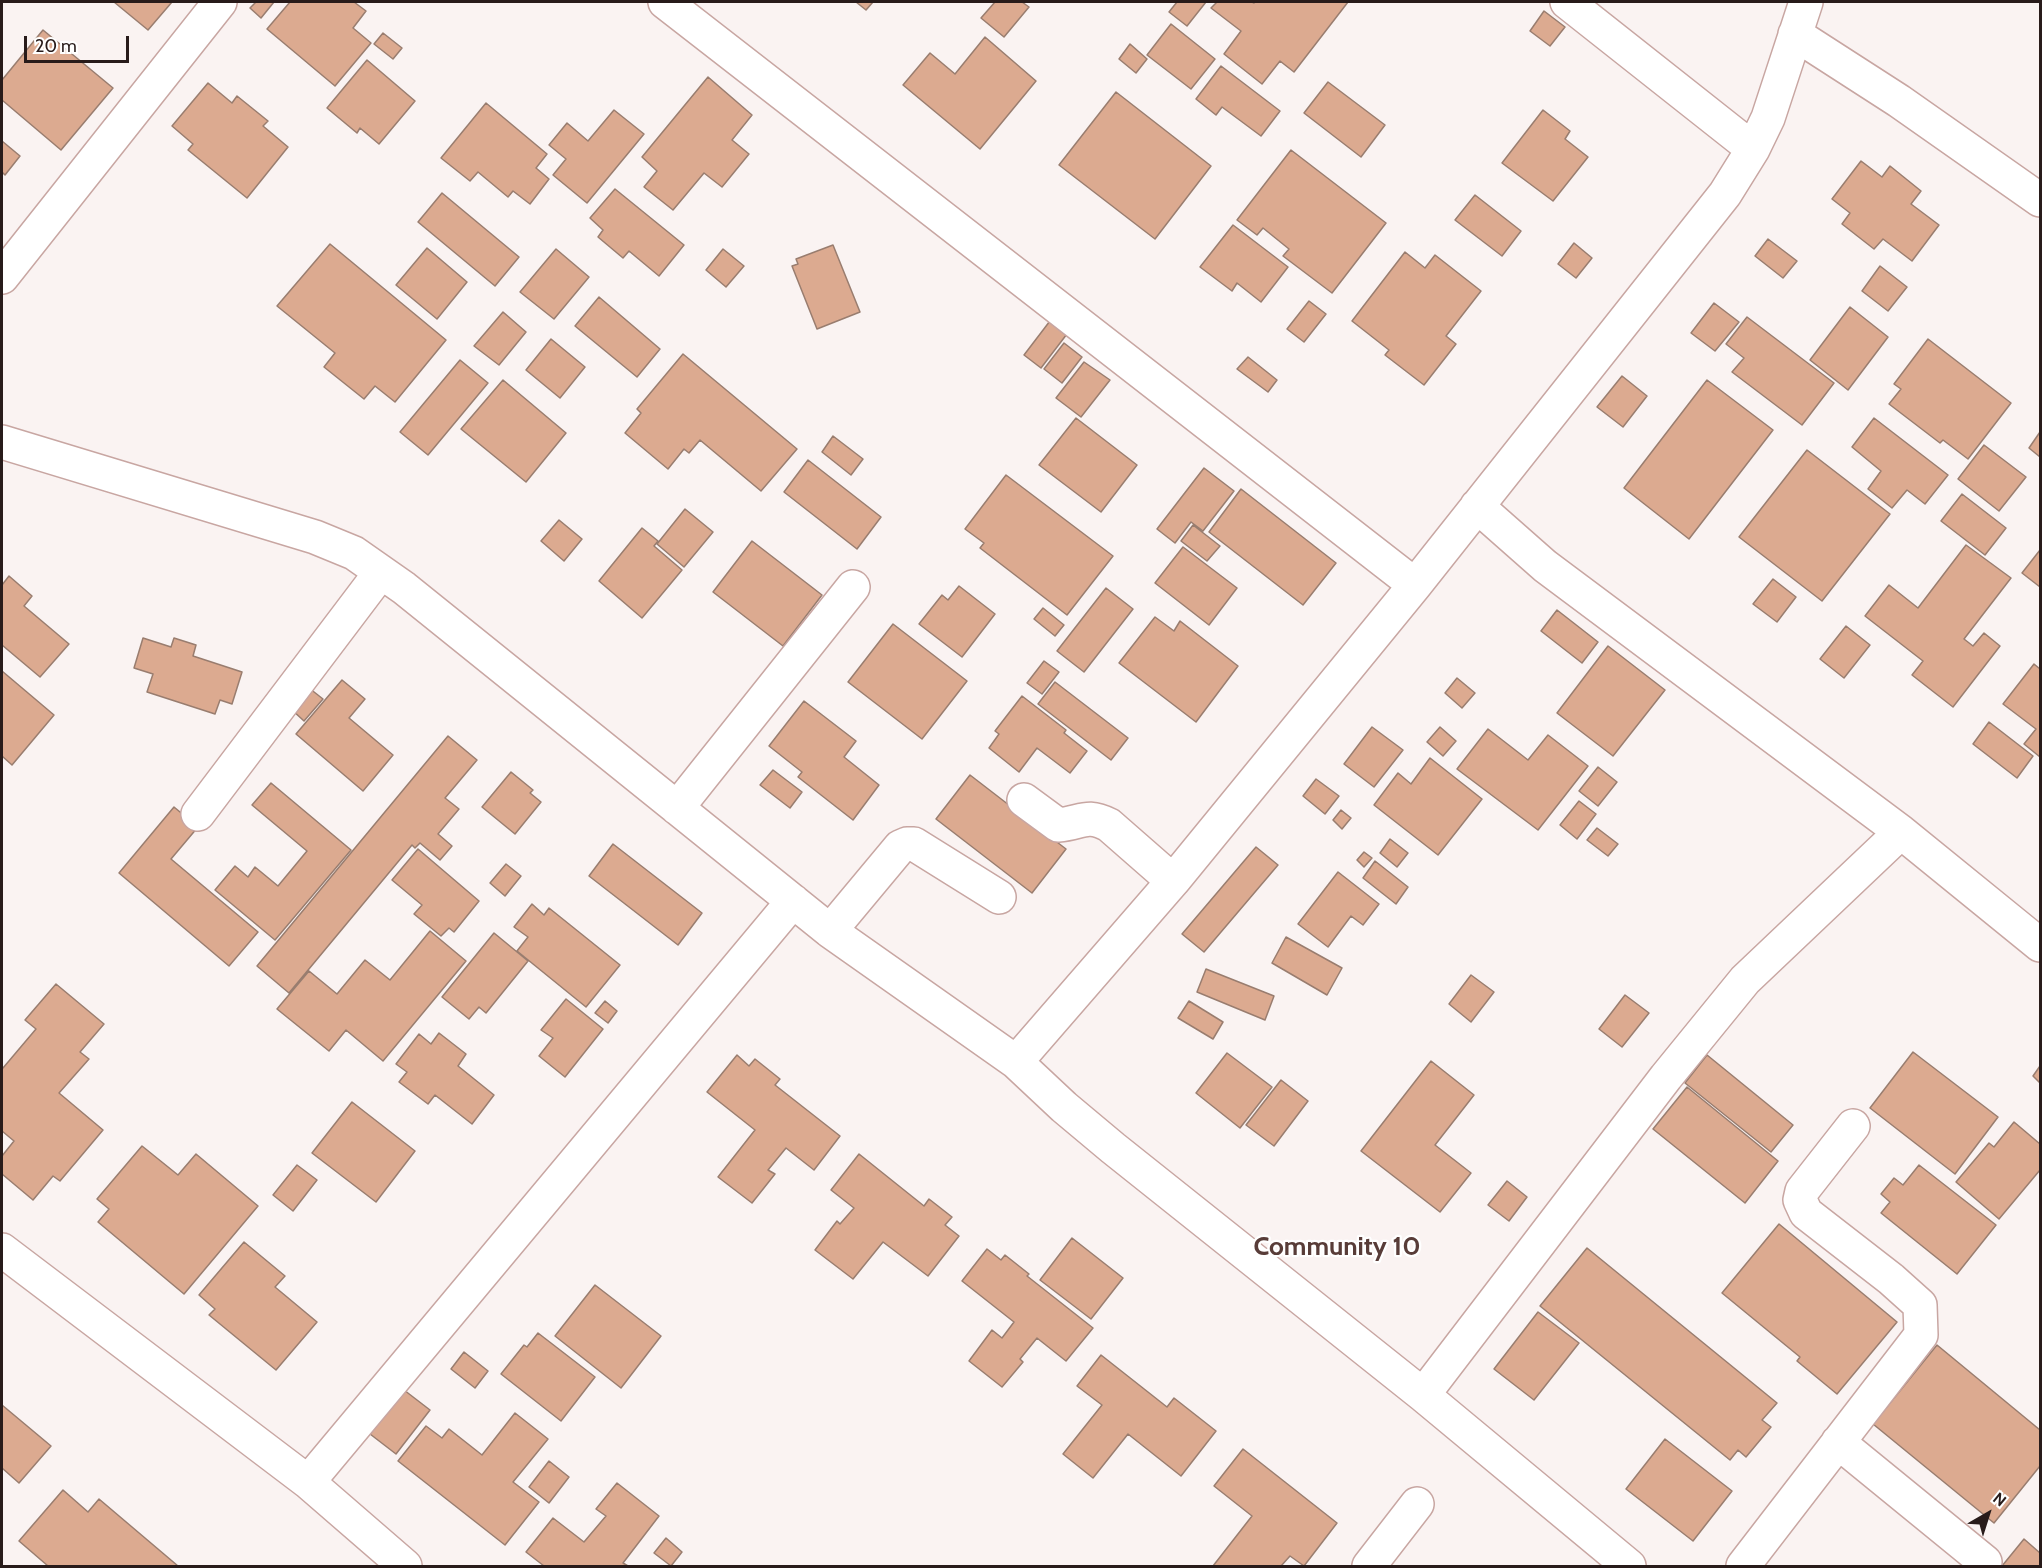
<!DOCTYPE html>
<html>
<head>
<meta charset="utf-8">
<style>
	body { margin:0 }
	#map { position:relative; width:2042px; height:1568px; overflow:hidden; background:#faf3f2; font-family:Cabin,sans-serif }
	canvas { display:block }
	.frame { position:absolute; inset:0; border:3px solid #281b1a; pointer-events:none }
	.north { position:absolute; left:1958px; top:1484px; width:60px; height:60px; -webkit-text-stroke:4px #fff; paint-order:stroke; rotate:39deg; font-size:16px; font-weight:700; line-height:24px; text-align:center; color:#281b1a }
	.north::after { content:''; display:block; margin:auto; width:21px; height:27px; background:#281b1a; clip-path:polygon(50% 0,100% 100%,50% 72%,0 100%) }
	.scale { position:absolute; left:24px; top:36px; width:105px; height:27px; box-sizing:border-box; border:3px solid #281b1a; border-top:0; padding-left:8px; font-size:18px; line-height:21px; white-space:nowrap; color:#281b1a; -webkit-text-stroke:4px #fff; paint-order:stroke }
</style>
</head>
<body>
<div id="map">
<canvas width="2042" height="1568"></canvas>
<div class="frame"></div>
<div class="north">N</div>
<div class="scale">20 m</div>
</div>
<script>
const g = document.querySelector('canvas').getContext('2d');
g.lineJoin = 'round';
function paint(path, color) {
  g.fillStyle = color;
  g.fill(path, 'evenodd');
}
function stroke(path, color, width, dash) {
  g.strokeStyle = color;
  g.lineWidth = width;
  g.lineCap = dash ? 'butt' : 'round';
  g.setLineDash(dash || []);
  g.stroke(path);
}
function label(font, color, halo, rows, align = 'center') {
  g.font = font + ' Cabin,sans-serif';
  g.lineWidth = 4.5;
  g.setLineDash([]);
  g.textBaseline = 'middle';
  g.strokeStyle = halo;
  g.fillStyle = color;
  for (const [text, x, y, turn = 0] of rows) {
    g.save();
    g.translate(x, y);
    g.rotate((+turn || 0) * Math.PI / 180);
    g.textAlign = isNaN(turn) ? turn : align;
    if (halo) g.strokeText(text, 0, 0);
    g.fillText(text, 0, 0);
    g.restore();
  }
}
const building = new Path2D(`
	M114 2H172L148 30Z
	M256 2H274L261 18 250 8Z
	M290 2H354L366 11 353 28 371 43 335 86 267 29Z
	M856 2H873L866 10Z
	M995 2H1022L1029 7 1004 37 981 18Z
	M1177 2H1206L1187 26 1169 12Z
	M1217 2H1252L1254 3 1255 2H1348L1294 72 1280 61 1262 84 1224 54 1241 31 1211 8Z
	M1544 11 1565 27 1550 46 1530 31Z
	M1171 24 1215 59 1191 89 1147 55Z
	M43 30 113 88 61 150 2 100V80Z
	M383 33 402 48 393 59 374 44Z
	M985 37 1036 81 980 149 903 85 930 53 955 74Z
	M1130 44 1147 59 1136 73 1119 59Z
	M367 60 415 101 379 144 360 128 357 133 327 108Z
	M1221 66 1280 111 1261 136 1222 107 1216 115 1196 99Z
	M708 77 752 115 732 140 749 154 722 187 704 173 673 210 644 187 657 171 642 157Z
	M1328 82 1385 125 1361 157 1304 113Z
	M208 83 232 103 237 96 268 121 263 126 288 147 247 198 188 150 193 144 172 126Z
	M1116 92 1211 166 1155 239 1059 165Z
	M486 103 547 154 536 168 549 179 530 204 513 191 508 197 478 172 470 181 441 158Z
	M614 110 644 134 587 203 553 175 566 159 549 145 567 123 588 141Z
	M1543 110 1570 131 1565 139 1588 157 1553 201 1502 163Z
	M2 141 20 156 5 175 2 172Z
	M1291 150 1386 223 1332 293 1283 256 1289 249 1263 228 1257 235 1237 220Z
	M1861 161 1882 177 1890 166 1921 191 1911 204 1939 225 1912 261 1883 239 1874 249 1842 224 1850 213 1832 199Z
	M615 189 684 245 659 276 629 251 623 258 598 237 603 230 590 218Z
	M442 193 519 257 495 286 418 222Z
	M1475 195 1521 231 1502 256 1455 220Z
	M1233 225 1288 267 1261 302 1237 283 1232 291 1200 267Z
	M1768 239 1797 261 1783 278 1755 256Z
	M1574 243 1592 258 1576 278 1558 264Z
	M330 244 446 340 395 402 375 386 364 399 324 367 335 353 277 306Z
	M833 245 860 312 817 329 792 266 798 264 796 259Z
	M427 248 467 282 437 319 396 285Z
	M556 249 589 277 554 319 520 292Z
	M723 249 744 266 726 287 706 270Z
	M1405 252 1425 268 1435 255 1481 291 1446 336 1456 344 1424 385 1385 355 1389 350 1352 321Z
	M1880 266 1907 287 1888 311 1862 291Z
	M599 297 660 349 637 377 575 326Z
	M1309 301 1326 314 1304 342 1287 329Z
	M1714 303 1739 322 1715 351 1691 333Z
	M1850 307 1888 337 1848 390 1810 360Z
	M503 312 526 332 499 365 474 346Z
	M1053 317 1070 330 1041 368 1024 355Z
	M1747 317 1834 383 1802 425 1732 372 1744 358 1726 344Z
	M551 339 585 367 560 398 526 370Z
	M1928 339 2011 403 1968 459 1943 440 1940 443 1889 404 1901 389 1894 384Z
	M1064 343 1082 357 1062 383 1044 369Z
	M683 354 797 449 761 491 700 440 689 453 684 449 668 469 625 433 641 413 637 409Z
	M1248 357 1277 380 1268 392 1237 369Z
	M460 360 488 383 428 455 400 432Z
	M1084 362 1110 380 1081 417 1056 398Z
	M1622 376 1647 396 1623 427 1597 407Z
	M503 380 566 433 526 482 461 429Z
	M1707 380 1773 430 1689 539 1624 488Z
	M1076 418 1137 465 1101 512 1039 465Z
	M1874 418 1948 475 1925 504 1907 490 1892 508 1868 489 1881 471 1852 447Z
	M2040 432V457L2029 448Z
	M833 436 863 459 851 475 822 452Z
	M1984 445 2026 477 1999 511 1958 479Z
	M1807 450 1890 514 1822 601 1739 537Z
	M808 460 881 517 857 549 784 492Z
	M1204 468 1234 491 1203 531 1191 522 1175 543 1157 529Z
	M1006 475 1113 556 1067 615 980 548 984 543 965 529Z
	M1241 489 1336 563 1303 605 1209 532Z
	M1962 494 2006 528 1985 555 1941 521Z
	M685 509 713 532 684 567 657 544Z
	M559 520 582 539 564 561 541 541Z
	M1193 525 1220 546 1207 561 1181 541Z
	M642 528 658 541 654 546 682 570 642 618 599 581Z
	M752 541 822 595 783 646 713 592Z
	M1966 545 2011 578 1964 639 1973 646 1984 633 2000 646 1953 707 1912 675 1923 661 1865 616 1889 585 1918 608Z
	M1183 547 1237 588 1209 625 1155 583Z
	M2040 550V587L2022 573Z
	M9 576 32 596 24 606 69 644 40 677 2 645V585Z
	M1773 579 1796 597 1777 622 1753 604Z
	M959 586 995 614 962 657 919 624 942 595 948 600Z
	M1106 588 1133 609 1084 672 1057 651Z
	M1043 608 1064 625 1055 636 1034 619Z
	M1557 610 1598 642 1582 663 1541 631Z
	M1155 617 1174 631 1180 621 1238 666 1196 722 1119 663Z
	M893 624 967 681 922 739 848 682Z
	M1846 626 1870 645 1844 678 1820 659Z
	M143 638 171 647 174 638 196 645 193 656 242 672 232 704 220 700 215 714 147 692 153 674 134 668Z
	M1608 646 1665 690 1613 756 1557 713Z
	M1044 661 1059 672 1042 694 1027 683Z
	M2034 664 2040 669V757L2024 744 2036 729 2003 704Z
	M2 671 54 715 12 765 2 756Z
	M1457 678 1475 693 1462 708 1445 693Z
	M342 680 365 699 349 718 393 755 363 791 296 734Z
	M1055 682 1128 738 1111 760 1038 704Z
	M309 688 323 699 304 721 291 709Z
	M1022 696 1066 730 1064 733 1087 751 1070 773 1037 748 1019 772 989 748 999 734 995 731Z
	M804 701 856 741 844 757 879 785 853 820 798 777 802 772 769 746Z
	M1989 722 2033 756 2017 778 1973 744Z
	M1372 727 1403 750 1374 787 1344 764Z
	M1440 727 1456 741 1443 756 1427 742Z
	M1488 729 1528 760 1548 735 1588 766 1538 830 1457 769Z
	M448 736 477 760 445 798 459 809 438 834 452 846 440 860 420 843 415 848 412 845 289 993 257 966Z
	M1430 758 1482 799 1438 855 1374 805 1398 773 1411 784Z
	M1598 767 1617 782 1598 806 1579 791Z
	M773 770 802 792 790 808 760 785Z
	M511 772 533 790 530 793 541 802 515 834 482 807Z
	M970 775 1066 849 1032 893 936 819Z
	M1316 779 1339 796 1325 814 1303 796Z
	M271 783 351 850 275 940 215 890 235 866 248 877 255 867 278 886 307 851 252 805Z
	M1579 801 1596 814 1577 839 1560 825Z
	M174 807 198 827 171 859 258 932 229 966 119 873Z
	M1341 810 1351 818 1342 829 1333 820Z
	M1597 828 1618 844 1608 856 1587 840Z
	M1390 839 1408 853 1397 867 1380 853Z
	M613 844 702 913 678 945 589 876Z
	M1256 847 1278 865 1204 952 1182 934Z
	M418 849 479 901 454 932 449 928 441 936 414 914 422 905 392 880Z
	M1364 852 1372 858 1364 867 1357 860Z
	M1375 861 1408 887 1396 904 1363 878Z
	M506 864 521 876 505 896 490 883Z
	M1338 872 1379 904 1363 925 1351 916 1328 947 1298 924Z
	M532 904 544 915 549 908 620 965 586 1007 517 951 528 937 514 927Z
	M430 931 466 961 383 1061 346 1030 329 1051 277 1009 309 971 337 994 365 960 390 980Z
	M494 933 528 961 486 1013 479 1007 469 1019 442 997Z
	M1286 937 1342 968 1327 995 1272 963Z
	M1206 969 1274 996 1265 1020 1197 992Z
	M1471 975 1494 992 1471 1022 1449 1004Z
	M56 984 104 1024 80 1052 89 1059 59 1093 103 1130 60 1181 53 1176 33 1200 2 1174V1156L14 1141 2 1131V1066L3 1068 36 1029 25 1020Z
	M1625 995 1649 1013 1622 1047 1599 1029Z
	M566 999 603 1029 565 1077 539 1056 553 1038 541 1030Z
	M605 1001 617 1011 608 1023 595 1013Z
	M1189 1001 1223 1022 1213 1039 1178 1018Z
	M439 1033 466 1054 458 1066 494 1095 472 1124 435 1095 428 1104 399 1082 407 1072 396 1064 419 1034 431 1044Z
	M1913 1052 1998 1117 1955 1174 1870 1108Z
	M1227 1053 1272 1087 1240 1128 1196 1093Z
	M737 1055 749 1066 755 1059 780 1079 775 1085 840 1136 814 1170 786 1148 768 1170 775 1174 752 1203 718 1177 755 1130 707 1092Z
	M1707 1055 1793 1125 1771 1152 1685 1083Z
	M1431 1061 1474 1095 1435 1145 1471 1173 1440 1212 1361 1151Z
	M2040 1066V1083L2033 1076Z
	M1281 1080 1308 1101 1274 1146 1246 1125Z
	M1687 1087 1778 1161 1745 1203 1653 1129Z
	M352 1102 415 1151 376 1202 312 1153Z
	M2014 1122 2040 1144V1170L1999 1219 1956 1182 1989 1143 1994 1147Z
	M142 1146 178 1175 196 1154 258 1206 184 1294 98 1222 109 1209 97 1199Z
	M859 1154 924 1206 929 1199 952 1217 945 1225 959 1236 928 1276 883 1242 853 1279 815 1250 837 1221 840 1224 854 1208 831 1190Z
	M297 1165 317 1180 293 1211 273 1195Z
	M1919 1165 1996 1225 1957 1274 1881 1213 1890 1202 1881 1194 1894 1178 1903 1185Z
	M1507 1181 1527 1197 1509 1221 1488 1205Z
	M1779 1224 1897 1322 1837 1394 1797 1361 1800 1357 1722 1293Z
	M1072 1238 1123 1278 1091 1319 1040 1280Z
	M244 1242 285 1276 275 1287 317 1322 276 1370 209 1315 215 1309 199 1295Z
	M1587 1248 1777 1403 1762 1420 1771 1427 1746 1457 1738 1450 1730 1460 1540 1306Z
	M987 1249 1001 1260 1005 1255 1029 1274 1027 1276 1093 1328 1066 1361 1037 1338 1020 1359 1023 1362 1002 1387 969 1361 992 1330 1002 1338 1014 1322 962 1281Z
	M595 1285 661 1336 621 1388 555 1336Z
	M1538 1312 1579 1343 1534 1400 1494 1369Z
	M538 1333 595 1377 561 1421 501 1374 524 1345 527 1347Z
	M1937 1345 2040 1430V1466L1994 1523 1873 1424Z
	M464 1352 488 1371 475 1388 451 1369Z
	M1101 1355 1167 1407 1174 1398 1216 1431 1181 1476 1128 1434 1093 1478 1063 1454 1102 1405 1077 1386Z
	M404 1390 430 1410 396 1454 370 1434Z
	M2 1405 51 1446 19 1483 2 1468Z
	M515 1413 548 1439 513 1482 539 1502 505 1545 398 1461 426 1426 442 1438 449 1429 482 1455Z
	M1665 1439 1732 1491 1693 1541 1626 1489Z
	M1243 1449 1337 1523 1304 1566 1290 1556 1281 1566H1213L1252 1516 1214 1486Z
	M549 1461 569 1477 549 1503 529 1487Z
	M617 1483 659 1516 623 1563 628 1566H544L526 1552 553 1518 584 1542 606 1516 596 1509Z
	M63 1490 88 1512 99 1499 178 1566H48L19 1541Z
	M666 1538 682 1552 671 1566 654 1553Z
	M2024 1539 2040 1553V1566H2002Z`);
const minor = new Path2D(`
	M665 2 1415 585
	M1567 2 1753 149
	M1795 34 1899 101 2040 200
	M2 277 220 2
	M2 442 315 537 354 553 404 588 830 931 1016 1062 1064 1107 1113 1148 1423 1395 1629 1566
	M1477 506 1545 566 1901 832 2040 945
	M1024 800 1058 825C1082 823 1086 813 1109 825L1173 881
	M677 808 853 587
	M198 814 381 572
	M830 931 900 847 907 844H914L999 897
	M1016 1062 1173 881 1415 585 1725 194 1753 149 1768 118 1806 2
	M2 1250 308 1482
	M1423 1395 1666 1077 1745 980 1901 832
	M1838 1442 1985 1562
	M405 1566 308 1482 793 901
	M1369 1566 1417 1504
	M1743 1566 1921 1335 1920 1305 1891 1279 1806 1213 1800 1200 1802 1191 1853 1126`);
const districtNames = [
	["Community 10",1337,1247]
];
paint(building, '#dcaa90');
stroke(building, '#997d6f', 1.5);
stroke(minor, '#c8a6a2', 36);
stroke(minor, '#fff', 33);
label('bold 26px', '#583c38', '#fff', districtNames);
</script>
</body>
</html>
